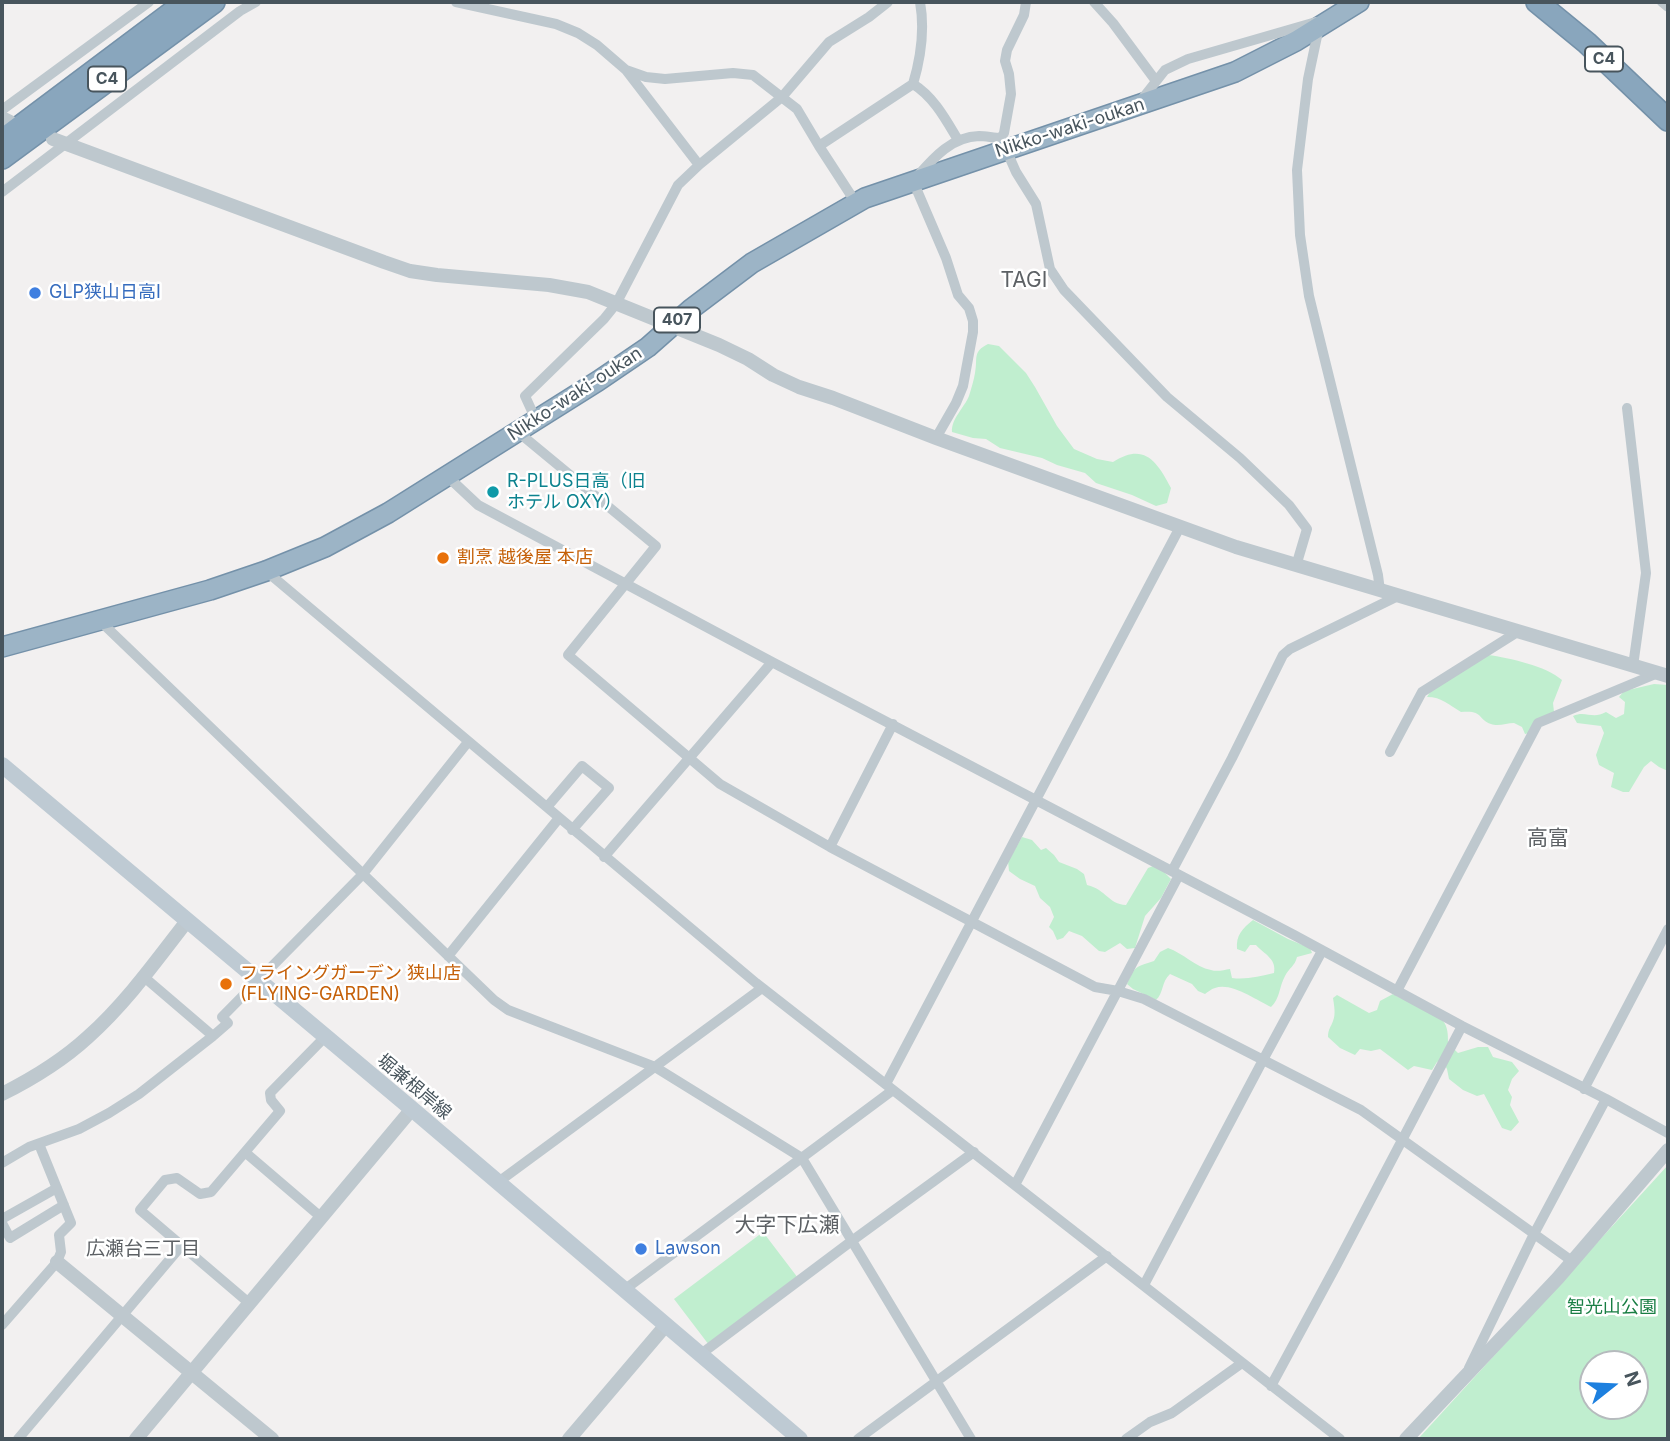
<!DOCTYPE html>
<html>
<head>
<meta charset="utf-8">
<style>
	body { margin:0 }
	#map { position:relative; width:1670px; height:1441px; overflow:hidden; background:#f2f0f0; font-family:Inter,sans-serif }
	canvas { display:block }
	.frame { position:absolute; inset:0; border:4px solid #48555d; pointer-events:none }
	.north { position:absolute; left:1579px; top:1350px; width:70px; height:70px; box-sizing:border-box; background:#fff; border:2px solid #b6bbbe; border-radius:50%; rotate:72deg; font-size:19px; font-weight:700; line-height:28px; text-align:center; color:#48555d }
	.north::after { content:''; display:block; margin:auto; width:24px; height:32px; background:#1d80df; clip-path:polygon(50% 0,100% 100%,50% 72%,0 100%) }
</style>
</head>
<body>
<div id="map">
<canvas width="1670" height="1441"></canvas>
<div class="frame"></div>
<div class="north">N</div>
</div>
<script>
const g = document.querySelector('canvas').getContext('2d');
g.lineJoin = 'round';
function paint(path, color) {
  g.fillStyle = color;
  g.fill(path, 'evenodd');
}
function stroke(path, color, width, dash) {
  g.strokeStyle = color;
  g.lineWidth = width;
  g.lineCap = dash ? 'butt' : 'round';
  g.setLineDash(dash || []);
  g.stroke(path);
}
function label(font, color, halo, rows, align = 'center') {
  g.font = font + ' Inter,"Noto Sans JP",sans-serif';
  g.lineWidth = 5;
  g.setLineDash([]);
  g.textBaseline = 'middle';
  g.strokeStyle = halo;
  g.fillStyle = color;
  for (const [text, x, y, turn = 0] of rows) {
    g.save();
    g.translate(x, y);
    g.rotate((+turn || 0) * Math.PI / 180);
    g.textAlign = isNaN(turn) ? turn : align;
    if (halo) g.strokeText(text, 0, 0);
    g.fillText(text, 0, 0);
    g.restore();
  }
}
const green = new Path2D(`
	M988 344 999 346 1026 373 1035 387 1057 426 1074 449 1097 459 1113 462C1144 442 1157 461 1171 488L1167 503 1156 506 1132 495 1096 483 1085 473 1057 465 1042 458 1000 448 986 439 973 438 952 432C951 419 964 408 969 396 971 389 974 380 975 373 978 358 972 352 988 344Z
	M1488 655C1510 658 1546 666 1562 680L1553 703 1554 712 1530 733 1525 734 1522 727 1514 723C1507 723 1498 727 1491 724 1477 719 1484 710 1461 712 1449 705 1442 697 1427 697L1430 692Z
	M1654 684 1668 685V771L1659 767 1651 761 1644 767 1629 792H1623L1611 787 1614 773 1599 765 1596 755 1604 733 1601 726 1577 723 1573 716C1586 710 1592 720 1606 712L1616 718 1624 714 1625 702 1619 697 1624 691Z
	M1022 837 1032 840 1041 850 1046 848 1054 855 1059 862 1077 869 1084 874 1087 885C1107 890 1108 904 1126 905L1148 868 1153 866 1163 871 1171 879 1161 898 1145 916 1135 948 1127 949 1120 943 1105 952 1099 951 1082 936 1069 931 1063 938 1057 940 1053 931 1049 927 1054 917 1050 907 1040 898 1035 886 1020 879 1009 871 1008 861Z
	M1253 920 1288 939 1310 948 1312 953 1297 957C1295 966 1289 968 1285 976 1279 987 1280 999 1271 1007 1256 1000 1231 982 1215 988 1211 989 1208 992 1205 994L1198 991 1192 984 1170 974C1161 982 1164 993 1156 1000L1133 989 1127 984C1135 965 1136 967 1154 961L1160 952 1168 948C1183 953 1195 967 1211 970 1217 972 1224 970 1230 969L1232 978C1246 980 1260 976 1274 973 1277 959 1264 954 1256 945H1250L1245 952 1237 949C1236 935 1242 929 1253 920Z
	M1393 994C1407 1003 1433 1009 1443 1021 1448 1027 1448 1035 1448 1043L1458 1053 1478 1047H1488L1493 1057 1512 1062 1519 1071 1512 1079 1508 1090 1512 1097 1510 1105 1519 1122 1511 1131 1502 1128 1484 1094 1477 1096 1463 1090 1449 1079 1447 1069 1442 1060 1437 1062 1432 1070 1414 1066 1408 1070 1380 1049 1371 1051 1360 1049 1355 1055 1340 1048 1328 1037C1328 1029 1331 1027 1333 1021 1336 1014 1334 1005 1333 998L1337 995 1369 1013 1377 1010 1380 1001Z
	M1668 1165V1439H1418ZM1593 1364H1635V1406H1593Z
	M763 1232 798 1278 709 1345 674 1299Z`);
const minor = new Path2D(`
	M456 2 556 24 578 33 597 45 626 70 646 77 665 79 733 73 753 75 797 109 819 146 856 203
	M1026 2 1024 15 1007 50 1005 61 1009 74 1011 94 1004 133 1001 138 1016 172 1036 204 1050 269 1064 290 1167 397 1240 458 1289 505 1307 529 1296 566
	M1094 2 1113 23 1156 81
	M1662 2 1668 7
	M1319 27 1308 79 1297 170 1300 235 1309 296 1378 575 1380 591
	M626 70 699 165
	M913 84C934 97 946 120 958 140
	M1139 103 1165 70 1188 59 1316 22
	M2 110 149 2
	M819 146 913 84C921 57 925 30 920 2
	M2 192 240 11 256 2
	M1627 408 1646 573 1633 666
	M536 420 525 396 604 319 616 304 678 185 699 165 782 97 829 42 869 17 888 2
	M518 432 656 546 568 655 720 784 830 847 1095 987 1118 991 1144 999 1361 1110 1572 1261
	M936 438 956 403 963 386 973 332V321L969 308 958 295 946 258 913 181C931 161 949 137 979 136 986 136 994 138 1001 138
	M446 475 478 505 772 662 1294 935 1462 1026 1606 1099 1668 1133
	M266 571 756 983 1340 1439
	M99 620 494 1000 508 1010 655 1067 802 1158 971 1439
	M1390 752 1422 692 1519 631
	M547 807 582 766 609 788 572 830
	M830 847 893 724
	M604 857 772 662
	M1172 871 1232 758 1283 655 1290 649 1398 596
	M448 956 559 818
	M144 977 213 1036 228 1023 222 1017 363 874 468 742
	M1397 991 1538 723 1658 673
	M886 1084 1180 527
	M1584 1089 1668 929
	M246 1153 322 1218
	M2 1163 29 1147 79 1129 109 1113 139 1094 213 1036
	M497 1183 762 988
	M1015 1185 1179 875
	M2 1219 57 1188
	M2 1223 10 1238 64 1205
	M1144 1285 1263 1060 1322 951
	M624 1290 893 1090
	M249 1303 140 1210 165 1180 177 1178 200 1194 211 1192 280 1111 271 1100 270 1093 325 1037
	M2 1325 57 1262 61 1252 59 1235 71 1223 39 1144
	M701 1354 853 1240 974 1152
	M1469 1368 1534 1234 1606 1099
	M1271 1386 1337 1264 1462 1026
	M18 1439 182 1245
	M858 1439 1107 1256
	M1126 1439 1150 1422 1172 1413 1242 1363`);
const tertiary = new Path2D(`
	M2 118 10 122
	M53 139 384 262 410 271 437 275 549 285 588 292 719 345 748 359 773 375 799 387 833 398 936 438 1236 547 1668 676
	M2 1094C32 1079 63 1060 88 1037 126 1003 156 961 187 921
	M57 1262 272 1439
	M136 1439 412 1109
	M569 1439 666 1325
	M1406 1439 1558 1278 1668 1150`);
const secondary = new Path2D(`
	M2 765 412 1109 800 1439`);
const trunk = new Path2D(`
	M2 647 210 590 266 571 325 547 388 513 598 381 648 347 691 309 752 263 865 198 1235 72 1296 41 1359 2`);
const motorway = new Path2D(`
	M1537 2 1587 43 1668 120
	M2 140 186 2
	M2 158 214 2`);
const markers = [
	[35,293,7,"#3f7fe0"],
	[493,492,7,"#0f9aa8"],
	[443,558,7,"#e8710a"],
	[226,984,7,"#e8710a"],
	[641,1249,7,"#3f7fe0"]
];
const shields = [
	[1604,59,38],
	[107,79,38],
	[677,320,46]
];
const shieldNames = [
	["C4",1604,59],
	["C4",107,79],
	["407",677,320]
];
const streetNames = [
	["Nikko-waki-oukan",1070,128,-18],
	["Nikko-waki-oukan",575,394,-33],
	["堀兼根岸線",414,1087,40]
];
const shopNames = [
	["GLP狭山日高Ⅰ",49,293],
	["Lawson",655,1249]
];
const cultureNames = [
	["R-PLUS日高（旧",507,482],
	["ホテル OXY）",507,503]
];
const foodNames = [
	["割烹 越後屋 本店",457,558],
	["フライングガーデン 狭山店",240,974],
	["(FLYING-GARDEN)",240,995]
];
const parkNames = [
	["智光山公園",1612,1308]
];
const neighbourhoodNames = [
	["広瀬台三丁目",143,1249]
];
const quarterNames = [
	["TAGI",1024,281],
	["高富",1548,839],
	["大字下広瀬",787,1226]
];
paint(green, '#c0eecf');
stroke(trunk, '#7491a9', 22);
stroke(motorway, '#7491a9', 24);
stroke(minor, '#bec8ce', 10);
stroke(tertiary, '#bec8ce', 14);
stroke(secondary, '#becad3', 16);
stroke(trunk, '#9cb4c6', 19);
stroke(motorway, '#89a6bd', 21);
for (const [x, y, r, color] of markers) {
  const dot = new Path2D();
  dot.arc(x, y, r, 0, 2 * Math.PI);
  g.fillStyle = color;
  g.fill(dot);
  stroke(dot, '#fff', 2.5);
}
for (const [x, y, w] of shields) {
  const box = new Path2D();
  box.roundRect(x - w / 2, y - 12.5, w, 25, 5);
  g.fillStyle = '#fff';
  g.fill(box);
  stroke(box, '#48555d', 2);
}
label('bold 16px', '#48555d', null, shieldNames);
label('18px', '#48555d', '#fff', streetNames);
label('18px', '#366cbe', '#fff', shopNames, 'left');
label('18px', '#0d838f', '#fff', cultureNames, 'left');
label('18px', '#c56008', '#fff', foodNames, 'left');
label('18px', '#197e44', '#fff', parkNames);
label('19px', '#5d6165', '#fff', neighbourhoodNames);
label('21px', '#5d6165', '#fff', quarterNames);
</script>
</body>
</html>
